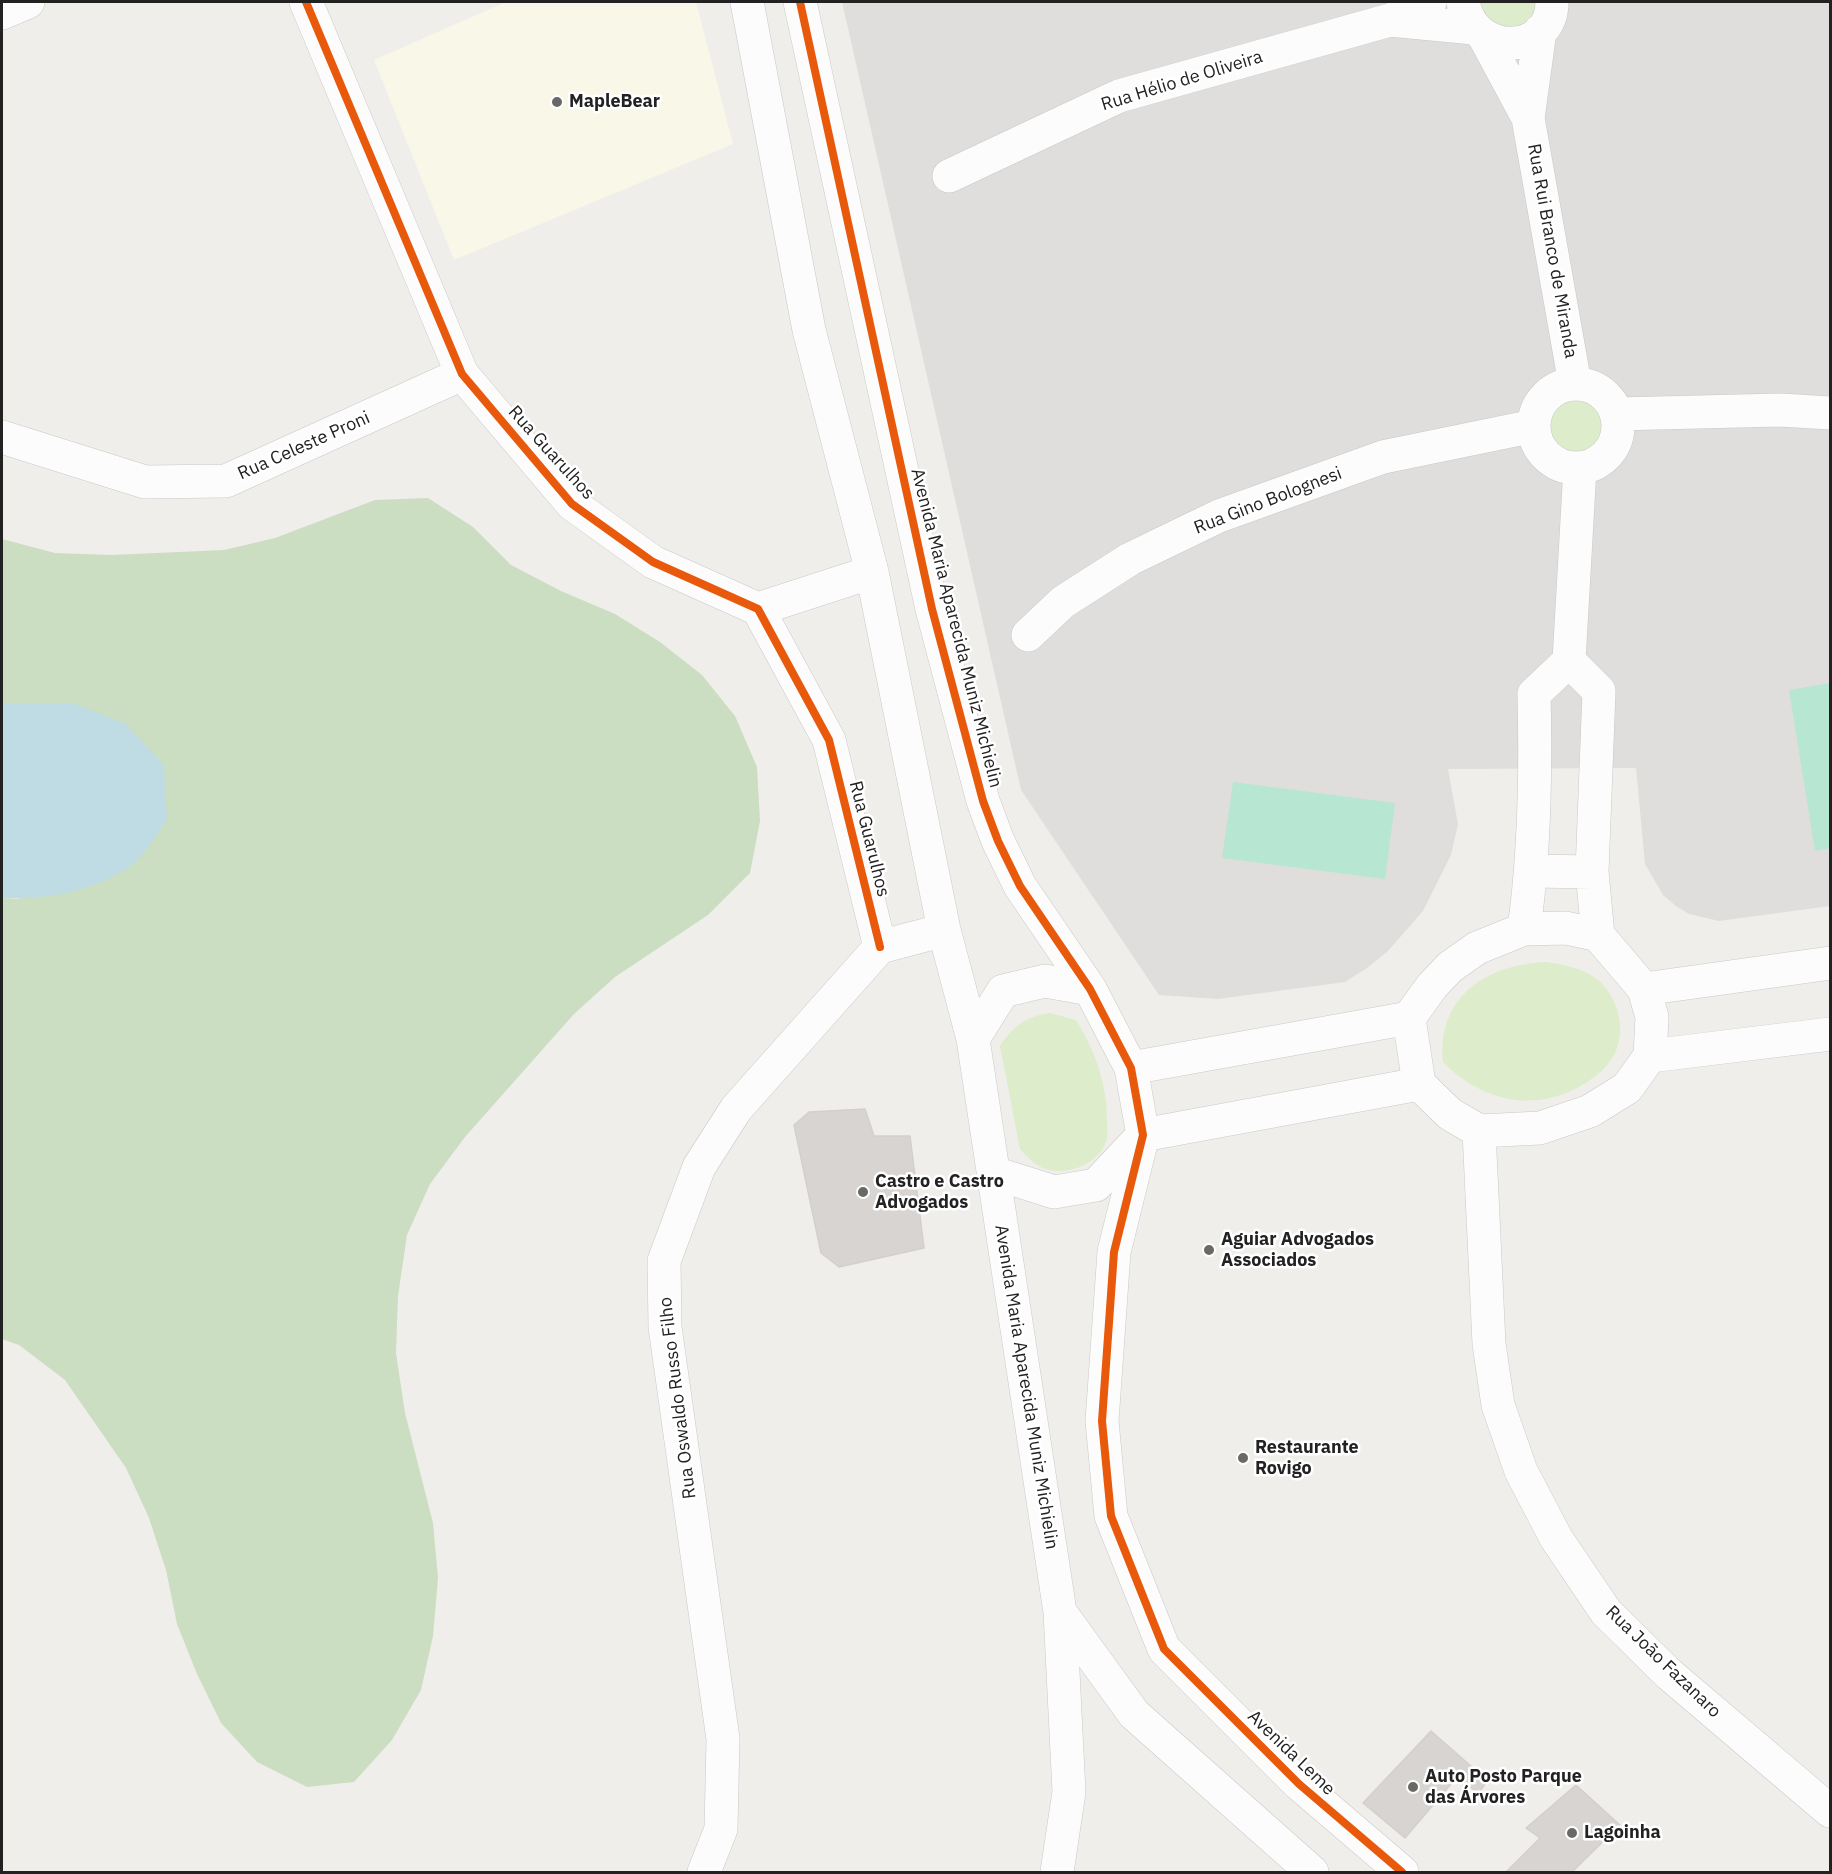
<!DOCTYPE html>
<html>
<head>
<meta charset="utf-8">
<style>
	body { margin:0 }
	#map { position:relative; width:1832px; height:1874px; overflow:hidden; background:#f0eeeb; font-family:"IBM Plex Sans",sans-serif }
	canvas { display:block }
	.frame { position:absolute; inset:0; border:3px solid #222; pointer-events:none }
</style>
</head>
<body>
<div id="map">
<canvas width="1832" height="1874"></canvas>
<div class="frame"></div>
</div>
<script>
const g = document.querySelector('canvas').getContext('2d');
g.lineJoin = 'round';
function paint(path, color) {
  g.fillStyle = color;
  g.fill(path, 'evenodd');
}
function stroke(path, color, width, dash) {
  g.strokeStyle = color;
  g.lineWidth = width;
  g.lineCap = dash ? 'butt' : 'round';
  g.setLineDash(dash || []);
  g.stroke(path);
}
function label(font, color, halo, rows, align = 'center') {
  g.font = font + ' "IBM Plex Sans",sans-serif';
  g.lineWidth = 5;
  g.setLineDash([]);
  g.textBaseline = 'middle';
  g.strokeStyle = halo;
  g.fillStyle = color;
  for (const [text, x, y, turn = 0] of rows) {
    g.save();
    g.translate(x, y);
    g.rotate((+turn || 0) * Math.PI / 180);
    g.textAlign = isNaN(turn) ? turn : align;
    if (halo) g.strokeText(text, 0, 0);
    g.fillText(text, 0, 0);
    g.restore();
  }
}
const residential = new Path2D(`
	M842 2H1830V906L1719 921 1689 914 1676 906 1663 895 1645 864 1636 768 1448 769 1458 824 1451 855 1423 911 1388 951 1367 968 1345 982 1218 999 1159 995 1021 790Z`);
const education = new Path2D(`
	M506 2H696L733 144 454 260 374 60Z`);
const grass = new Path2D(`
	M1480 2H1536C1529 33 1510 33 1485 19Z
	M1550 427a28 28 0 1 1 56 0a28 28 0 1 1-56 0Z
	M1546 962C1582 967 1608 976 1618 1013 1621 1026 1621 1041 1615 1053 1609 1067 1592 1080 1579 1087 1531 1113 1480 1100 1443 1062 1437 996 1486 965 1546 962Z
	M1050 1013 1076 1020C1095 1051 1107 1083 1107 1121 1107 1126 1108 1134 1107 1139 1100 1164 1068 1176 1045 1169 1035 1165 1027 1157 1020 1149L1000 1046C1013 1026 1027 1016 1050 1013Z`);
const forest = new Path2D(`
	M428 498 473 527 511 565 561 591 615 614 660 642 702 675 735 716 757 767 760 821 750 873 708 915 615 977 574 1014 465 1137 430 1184 407 1235 398 1296 396 1353 405 1413 433 1523 438 1578 433 1636 421 1690 392 1740 354 1782 307 1787 257 1762 221 1723 197 1674 177 1624 166 1570 149 1518 126 1468 65 1380 19 1345 2 1339V898L19 899 18 704 2 703V539L55 553 111 555 224 550 275 538 375 500Z`);
const pitch = new Path2D(`
	M1830 683V848L1815 851 1789 690Z
	M1233 782 1395 803 1385 879 1222 858Z`);
const water = new Path2D(`
	M2 703H73L126 724 164 766 167 820C157 833 146 854 133 864 97 891 46 900 2 898Z`);
const building = new Path2D(`
	M865 1109 874 1136H910L924 1248 839 1267 821 1253 794 1125 809 1112Z
	M1431 1731 1488 1781 1478 1793 1457 1777 1405 1838 1363 1803Z
	M1576 1785 1620 1825 1572 1872H1506L1540 1838 1526 1828Z`);
const minor = new Path2D(`
	M306 2 462 374 572 504 653 562 758 609 829 740 880 947
	M747 2 809 330 872 572 944 930 973 1039 1060 1612 1069 1792 1057 1872
	M800 2 932 609 983 801 998 841 1020 886 1090 989 1131 1068 1143 1135 1114 1252 1102 1421 1111 1516 1164 1649 1299 1784 1402 1872
	M1430 2 1390 20 1474 28
	M1463 2C1473 58 1552 56 1552 2
	M2 13 28 2
	M1485 38 1528 118 1540 31
	M1528 118 1575 384
	M949 176 1119 96 1390 20
	M1534 426a42 42 0 1 1 84 0a42 42 0 1 1-84 0Z
	M1617 414 1780 410 1830 413
	M2 437 145 482 226 481 462 374
	M758 609 872 572
	M1028 635 1063 602 1130 559 1219 516 1383 457 1534 426
	M1569 661 1599 691 1592 872 1598 935
	M1532 871 1592 872
	M1566 928 1598 935 1644 989 1652 1017 1650 1056 1627 1088 1590 1111 1540 1128 1479 1131 1450 1114 1419 1084 1409 1018 1432 986 1450 967 1477 948 1524 929Z
	M1524 929C1535 851 1536 773 1534 694L1569 661 1580 468
	M1644 989 1830 963
	M973 1039 1003 991 1045 981 1090 989
	M1650 1056 1830 1034
	M1131 1068 1409 1018
	M1479 1131 1489 1344 1498 1405 1521 1471 1556 1538 1606 1612 1669 1674 1830 1811
	M994 1173 1054 1192 1096 1185 1143 1135 1419 1084
	M1060 1612 1134 1714 1312 1872
	M704 1872 721 1829 723 1739 665 1327 664 1261 699 1167 736 1109 880 947 944 930`);
const cycleway = new Path2D(`
	M306 2 462 374 572 504 653 562 758 609 829 740 880 947
	M800 2 932 609 983 801 998 841 1020 886 1090 989 1131 1068 1143 1135 1114 1252 1102 1421 1111 1516 1164 1649 1299 1784 1402 1872`);
const markers = [
	[557,102,6,"#6a6968"],
	[863,1192,6,"#6a6968"],
	[1209,1250,6,"#6a6968"],
	[1243,1458,6,"#6a6968"],
	[1413,1787,6,"#6a6968"],
	[1572,1833,6,"#6a6968"]
];
const streetNames = [
	["Rua Hélio de Oliveira",1182,81,-17],
	["Rua Rui Branco de Miranda",1552,251,80],
	["Rua Celeste Proni",304,446,-24],
	["Rua Guarulhos",551,453,48],
	["Rua Gino Bolognesi",1268,501,-21],
	["Avenida Maria Aparecida Muniz Michielin",956,628,76],
	["Rua Guarulhos",869,839,76],
	["Avenida Maria Aparecida Muniz Michielin",1026,1387,81],
	["Rua Oswaldo Russo Filho",678,1398,-97],
	["Rua João Fazanaro",1663,1662,44],
	["Avenida Leme",1291,1753,44]
];
const poiNames = [
	["MapleBear",569,102],
	["Castro e Castro",875,1182],
	["Advogados",875,1203],
	["Aguiar Advogados",1221,1240],
	["Associados",1221,1261],
	["Restaurante",1255,1448],
	["Rovigo",1255,1469],
	["Auto Posto Parque",1425,1777],
	["das Árvores",1425,1798],
	["Lagoinha",1584,1833]
];
paint(residential, '#dfdedc');
paint(education, '#f8f7e8');
paint(grass, '#ddeccb');
paint(forest, '#cbdec1');
paint(pitch, '#b7e6d2');
paint(water, '#bfdbe3');
paint(building, '#d7d4d2');
stroke(building, '#d3d0cc', 1.5);
stroke(minor, '#c9c8c7', 34);
stroke(minor, '#fdfcfc', 33);
stroke(cycleway, '#e8590c', 8);
for (const [x, y, r, color] of markers) {
  const dot = new Path2D();
  dot.arc(x, y, r, 0, 2 * Math.PI);
  g.fillStyle = color;
  g.fill(dot);
  stroke(dot, '#fff', 2);
}
label('18px', '#222', '#fff', streetNames);
label('bold 18px', '#222', '#fff', poiNames, 'left');
</script>
</body>
</html>
